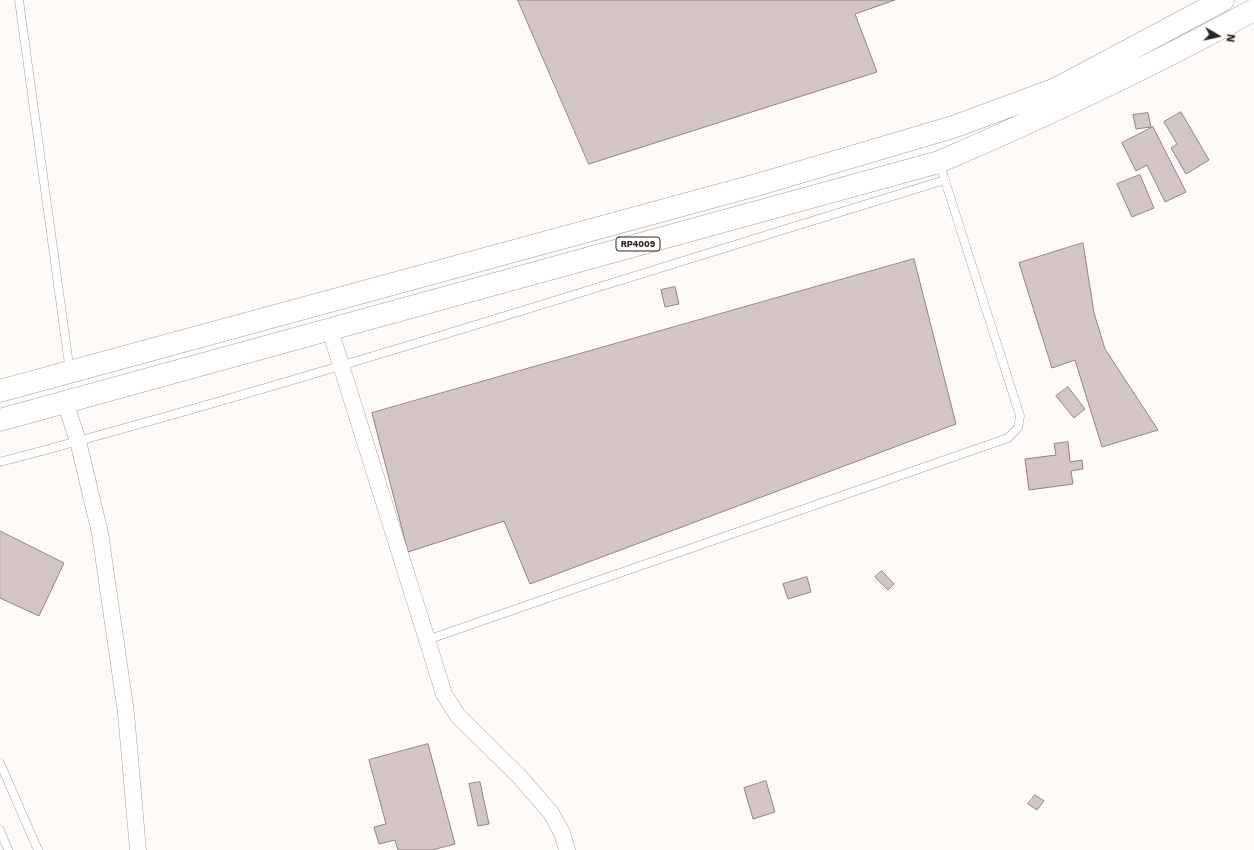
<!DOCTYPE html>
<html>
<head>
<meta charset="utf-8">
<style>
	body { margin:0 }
	#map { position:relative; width:1254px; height:850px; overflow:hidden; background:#fefaf7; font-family:"Work Sans",sans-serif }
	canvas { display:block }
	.north { position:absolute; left:1198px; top:16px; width:40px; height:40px; -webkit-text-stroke:3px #fefaf7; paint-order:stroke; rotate:99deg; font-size:11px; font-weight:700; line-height:16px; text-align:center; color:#2a2724 }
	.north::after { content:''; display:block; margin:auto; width:14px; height:18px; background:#2a2724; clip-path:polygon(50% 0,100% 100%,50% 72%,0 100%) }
</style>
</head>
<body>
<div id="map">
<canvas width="1254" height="850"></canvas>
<div class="north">N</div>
</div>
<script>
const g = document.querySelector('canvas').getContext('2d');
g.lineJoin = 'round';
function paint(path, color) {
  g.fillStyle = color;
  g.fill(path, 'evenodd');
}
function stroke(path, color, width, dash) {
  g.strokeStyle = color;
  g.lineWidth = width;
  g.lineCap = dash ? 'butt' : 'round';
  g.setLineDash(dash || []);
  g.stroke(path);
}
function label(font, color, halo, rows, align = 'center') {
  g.font = font + ' "Work Sans",sans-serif';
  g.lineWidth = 4;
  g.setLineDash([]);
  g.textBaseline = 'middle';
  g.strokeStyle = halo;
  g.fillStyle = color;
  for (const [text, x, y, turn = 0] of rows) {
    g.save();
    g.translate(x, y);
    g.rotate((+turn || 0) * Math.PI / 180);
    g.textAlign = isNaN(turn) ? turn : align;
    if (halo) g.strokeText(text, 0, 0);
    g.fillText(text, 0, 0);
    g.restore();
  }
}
const building = new Path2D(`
	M518 0H895L855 14 877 72 589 164Z
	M1181 112 1209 160 1186 174 1171 148 1177 144 1164 122Z
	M1148 113 1151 127 1136 129 1133 115Z
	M1153 127 1186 192 1165 202 1147 165 1136 171 1122 143Z
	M1140 175 1154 208 1132 217 1117 184Z
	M1083 243 1094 313 1105 349 1158 430 1102 447 1075 360 1052 368 1019 263Z
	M914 259 956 424 530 584 504 521 408 552 372 413Z
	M675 287 679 304 665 307 661 290Z
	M1068 387 1085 409 1074 418 1056 396Z
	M1068 442 1070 462 1082 460 1083 469 1071 471 1073 484 1029 490 1025 459 1056 455 1054 444Z
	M0 531 64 563 39 616 0 598Z
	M882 571 894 584 888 590 875 577Z
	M807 577 811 592 788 599 783 584Z
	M428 744 455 844 432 850H398L395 840 379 844 374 827 386 824 369 760Z
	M766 781 775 812 753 819 744 788Z
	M480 782 489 824 478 826 469 784Z
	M1035 795 1044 801 1037 810 1028 804Z`);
const service = new Path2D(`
	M19 0 70 372
	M0 462C318 378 631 276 945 180
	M427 640 1008 438 1018 428 1020 416 939 162
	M0 763 38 850
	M0 830 8 850`);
const minor = new Path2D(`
	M330 330 444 694 458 716 519 776 551 813 562 833 567 850
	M65 402 78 441 100 533 126 713 138 850`);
const primary = new Path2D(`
	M0 391 760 184 953 127 1056 89 1223 0
	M0 420 939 162C1046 116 1152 66 1254 10`);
const shields = [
	[638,244,44]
];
const shieldNames = [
	["RP4009",638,244]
];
paint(building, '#d3c6c4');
stroke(building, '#908482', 1);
stroke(service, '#a79e97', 9);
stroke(minor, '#a79e97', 17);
stroke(primary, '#a79e97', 23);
stroke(service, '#fff', 8);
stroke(minor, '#fff', 16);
stroke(primary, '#fff', 22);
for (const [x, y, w] of shields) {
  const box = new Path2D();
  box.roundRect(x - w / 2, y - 7, w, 14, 3);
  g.fillStyle = '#fefaf7';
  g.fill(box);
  stroke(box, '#2a2724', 1);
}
label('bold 9px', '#2a2724', null, shieldNames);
</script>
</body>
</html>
